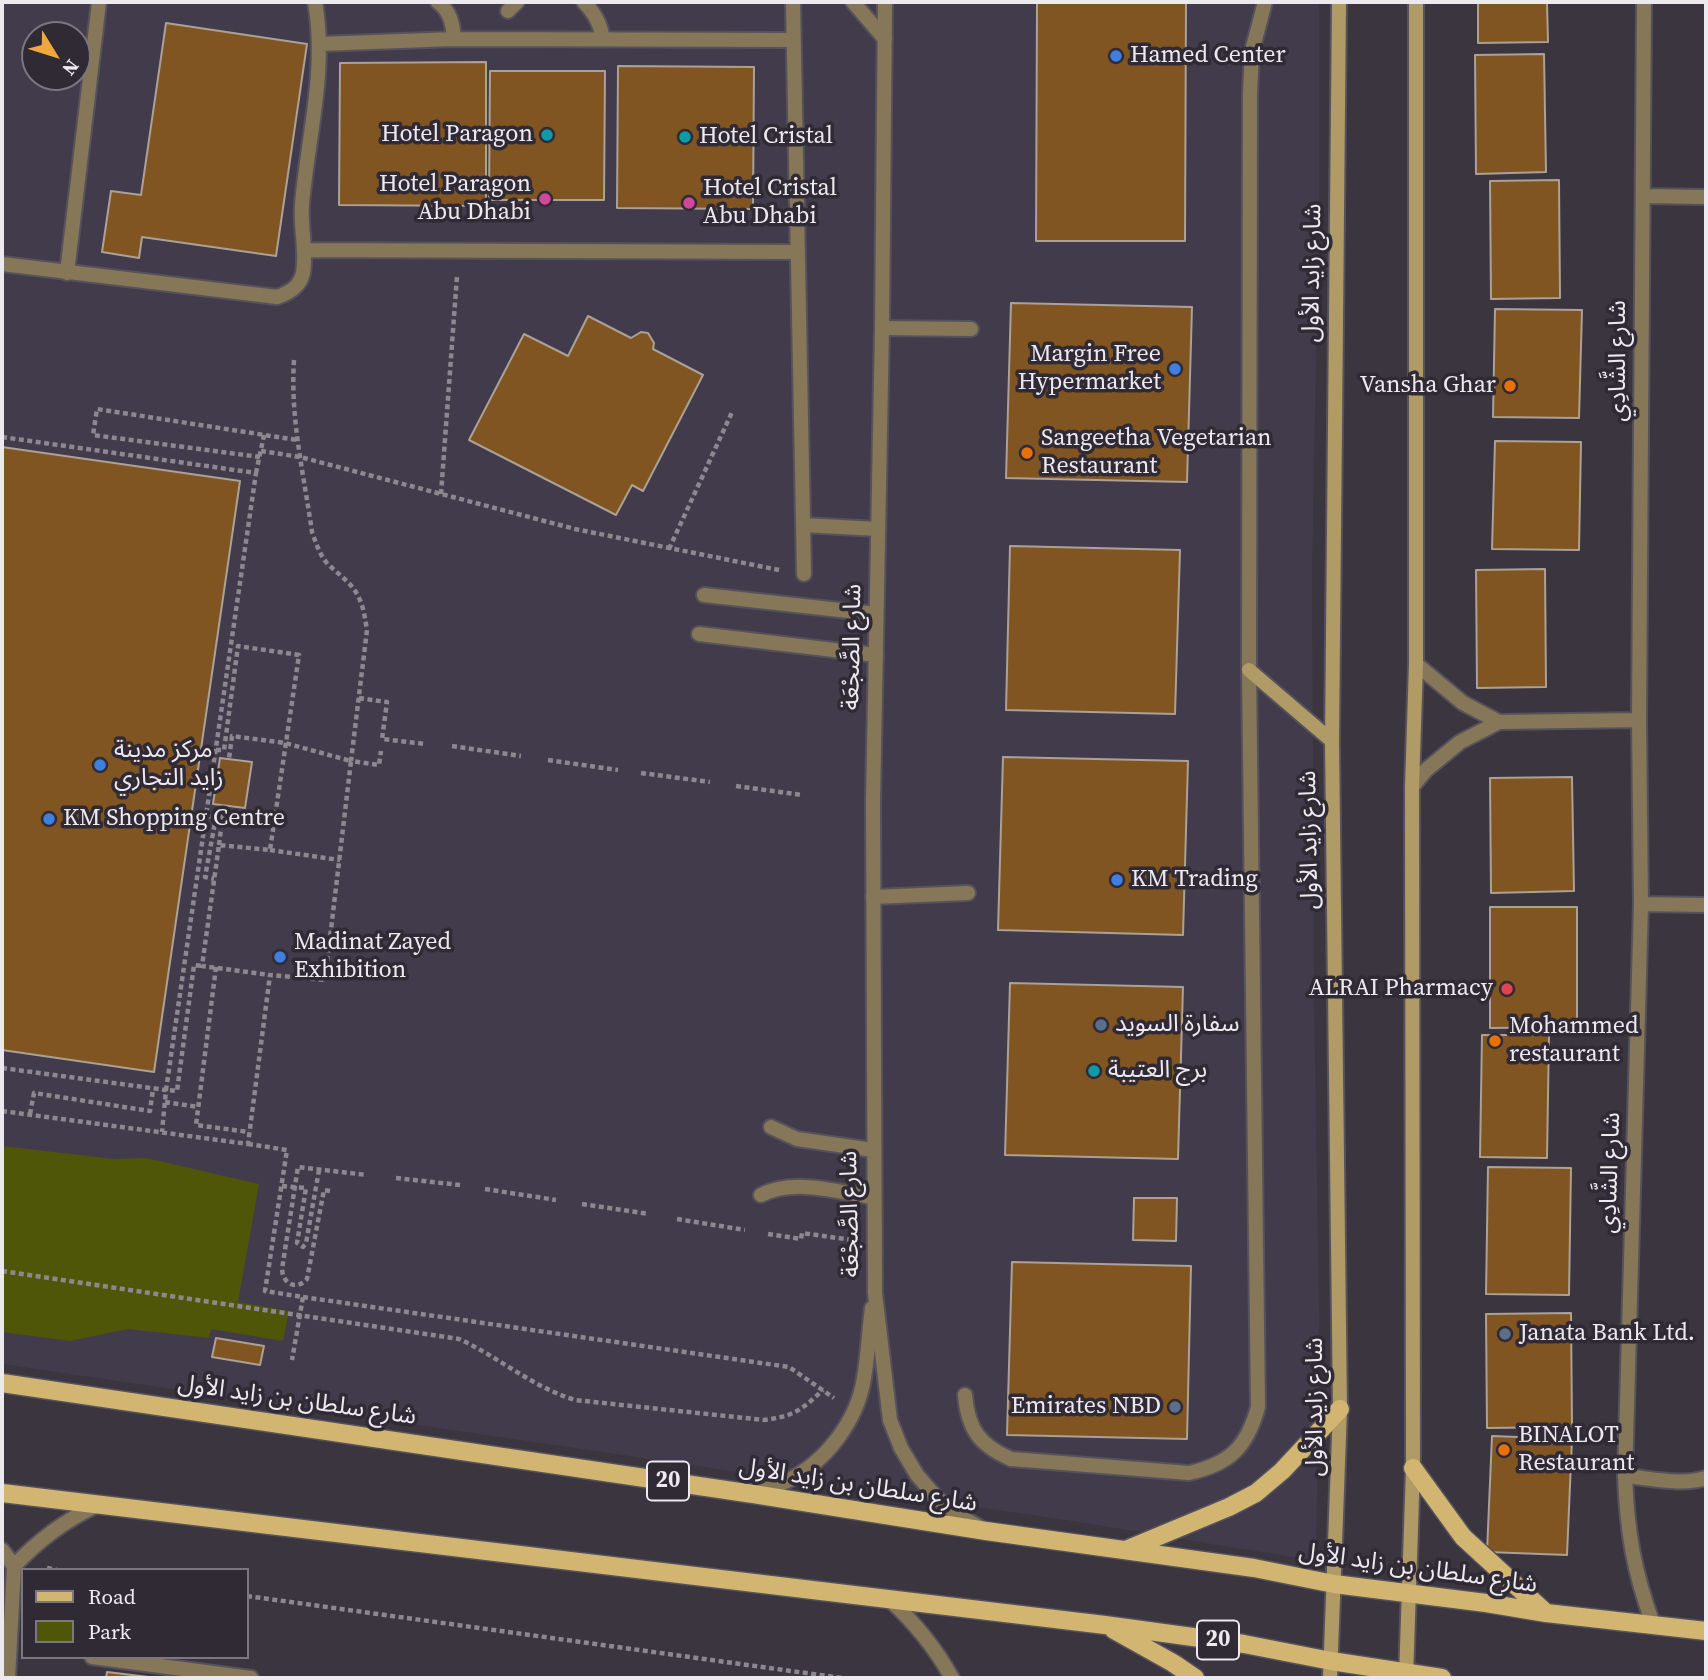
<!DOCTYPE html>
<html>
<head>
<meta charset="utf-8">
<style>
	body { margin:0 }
	#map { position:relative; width:1708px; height:1680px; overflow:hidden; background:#3a353f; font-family:"Source Serif 4",serif }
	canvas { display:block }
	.frame { position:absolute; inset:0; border:4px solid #ece9ef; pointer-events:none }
	.legend { position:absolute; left:21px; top:1568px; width:228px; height:91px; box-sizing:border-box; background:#302a34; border:2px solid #7b767f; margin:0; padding:9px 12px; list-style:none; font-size:21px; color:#ece9ef }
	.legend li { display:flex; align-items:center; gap:14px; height:35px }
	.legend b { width:35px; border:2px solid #7b767f }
	.north { position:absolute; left:21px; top:21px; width:70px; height:70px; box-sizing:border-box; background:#302a34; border:2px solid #7b767f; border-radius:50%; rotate:128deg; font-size:19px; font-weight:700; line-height:28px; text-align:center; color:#ece9ef }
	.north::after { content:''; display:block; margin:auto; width:24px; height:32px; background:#efa73e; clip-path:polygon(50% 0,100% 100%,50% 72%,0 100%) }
</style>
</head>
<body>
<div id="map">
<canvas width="1708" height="1680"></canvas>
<div class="frame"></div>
<ul class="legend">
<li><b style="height:9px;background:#d1b571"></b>Road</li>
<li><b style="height:19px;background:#505608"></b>Park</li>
</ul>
<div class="north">N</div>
</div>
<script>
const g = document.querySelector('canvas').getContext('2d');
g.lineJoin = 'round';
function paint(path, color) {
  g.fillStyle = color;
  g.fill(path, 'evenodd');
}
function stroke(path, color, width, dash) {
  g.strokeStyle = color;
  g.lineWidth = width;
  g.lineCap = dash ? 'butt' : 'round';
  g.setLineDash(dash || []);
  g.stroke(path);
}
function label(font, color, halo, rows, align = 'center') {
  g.font = font + ' "Source Serif 4","Noto Sans Arabic",serif';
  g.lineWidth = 7;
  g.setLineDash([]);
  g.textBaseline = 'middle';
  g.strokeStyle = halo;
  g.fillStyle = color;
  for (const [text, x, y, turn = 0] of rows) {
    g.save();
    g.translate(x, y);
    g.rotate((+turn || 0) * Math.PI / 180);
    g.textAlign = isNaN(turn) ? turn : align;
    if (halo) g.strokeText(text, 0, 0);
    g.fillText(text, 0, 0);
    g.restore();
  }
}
const commercial = new Path2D(`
	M2 2H1319V194L1312 572 1314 994 1319 1318 1316 1561 1066 1520 2 1364ZM35 35H77V77H35Z`);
const green = new Path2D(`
	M2 1146 114 1159 146 1158 259 1184 238 1302 289 1311 283 1341 211 1329 209 1338 128 1329 70 1341 2 1332Z`);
const building = new Path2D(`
	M1037 2H1186L1185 241H1036Z
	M1478 2H1547L1548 42 1478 43Z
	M166 23 307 44 276 256 142 237 139 258 102 252 111 191 141 195Z
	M1544 54 1546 172 1476 174 1475 55Z
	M486 62V206L339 205 340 63Z
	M618 66 754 67 753 209 617 208Z
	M490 71H605L604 200H489Z
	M1559 180 1560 298 1491 299 1490 181Z
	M1011 303 1192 307 1187 482 1006 478Z
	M1495 309 1582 310 1579 418 1493 417Z
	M588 316 631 338 641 332 648 333 654 343 653 349 703 375 643 491 632 485 616 515 469 440 524 334 568 356Z
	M1495 441 1581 442 1579 550 1492 549Z
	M2 447 240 481 154 1072 2 1050Z
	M1010 546 1180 550 1175 714 1006 710Z
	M1545 569 1546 687 1477 688 1476 570Z
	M1003 757 1188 761 1183 935 998 930Z
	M220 758 252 762 245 808 213 804Z
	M1572 777 1574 891 1491 893 1490 778Z
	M1490 907H1577V1027L1490 1028Z
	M1010 983 1183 987 1178 1159 1005 1155Z
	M1482 1035H1549L1547 1158 1480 1157Z
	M1488 1167 1571 1168 1569 1295 1486 1294Z
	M1134 1198H1177L1176 1241 1133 1240Z
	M1012 1262 1191 1266 1187 1439 1007 1435Z
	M1571 1313 1572 1427 1487 1428 1486 1314Z
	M216 1338 264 1346 260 1365 212 1357Z
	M1492 1436 1572 1439 1567 1555 1487 1552Z
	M107 1672 157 1678H106Z`);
const path = new Path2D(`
	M294 360C290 419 304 475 312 532 316 543 319 553 326 562 337 574 352 582 359 598 364 608 365 619 367 630L351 761 379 765 381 751
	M2 437 256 473 166 1090 177 1091 194 965 202 966
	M261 451 300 457 575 529 779 570
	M260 457 93 435 97 409 297 440
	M256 473 264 435
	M441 494 457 276
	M669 549 733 410
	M359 698 387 702 382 739 426 744
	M452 746 521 756
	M216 750H224L238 646 299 655 270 850 219 845 202 966 270 975
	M548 760 618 770
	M641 773 710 782
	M736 786 802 795
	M207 816 216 817 205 877 214 879
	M219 845 224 805
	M270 850 340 860
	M216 967 196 1125 249 1132
	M2 1068 166 1090 162 1132
	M165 1102 198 1107
	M2 1111 248 1144 270 975 325 980 351 761 285 743 232 736 229 759
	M30 1114 34 1093 150 1111 153 1089
	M248 1144 287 1150 265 1291 303 1297 292 1360
	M396 1178 460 1185
	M282 1186 306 1188 297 1243 303 1247 306 1243 319 1170
	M485 1189 556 1200
	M330 1191 324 1190 307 1279C296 1291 283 1284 282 1269L298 1167 367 1175
	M582 1204 649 1214
	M677 1219 745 1230
	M768 1234 801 1239 802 1233 852 1240
	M2 1271 459 1339C499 1357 532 1387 575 1400L764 1420C794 1416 800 1411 823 1390
	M303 1297 789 1367 834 1398
	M47 1568 57 1570
	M247 1596 842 1678`);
const lane = new Path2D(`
	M438 2C450 11 453 24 454 39
	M584 2C595 14 600 23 603 39
	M793 2 804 574
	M853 2 885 39
	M508 11 517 2
	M320 44 454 39 793 40
	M304 250 798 252
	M2 264 277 297C289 293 300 287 303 273 307 250 300 227 302 204 308 136 327 70 315 2
	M67 273 99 2
	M882 328 971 329
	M803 525 878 529
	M704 595 876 614
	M699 634 876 655
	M873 897 968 893
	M771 1127 797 1139 873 1150
	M761 1195C795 1178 837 1192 873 1197
	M965 1395C968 1429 979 1445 1011 1459L1189 1473C1230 1464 1247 1447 1258 1407L1249 670 1250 93 1252 51 1265 2
	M1625 1476C1650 1478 1682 1486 1706 1478`);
const street = new Path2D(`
	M885 2 882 328 873 801 875 1293 890 1420 901 1448 917 1475 937 1498 960 1516 979 1527
	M1644 2 1639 720 1641 904 1625 1476C1627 1532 1634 1572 1653 1624
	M1643 196 1706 197
	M1416 664 1463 703 1499 722
	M1412 787 1426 770 1460 742 1499 722 1639 720
	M1641 904 1706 905
	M754 1493C764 1490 776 1487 785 1482 825 1463 857 1422 864 1378 868 1355 869 1331 872 1308
	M2 1550 14 1566
	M889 1599C915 1623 935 1647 952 1678
	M92 1657 251 1678
	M8 1678 14 1566C40 1539 63 1522 97 1505`);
const secondary = new Path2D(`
	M1249 670 1332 741
	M1330 1678 1340 1409 1332 741 1339 2
	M1406 1678 1413 1468 1412 787 1416 664V2`);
const primary = new Path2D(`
	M2 1383 753 1494 986 1531 1254 1568 1334 1584 1486 1603 1546 1613 1706 1631
	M1413 1468 1463 1537 1546 1613
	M2 1493 1105 1625 1244 1644 1331 1661 1442 1678
	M1128 1549 1229 1507 1256 1493 1282 1471 1340 1409
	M1114 1630 1173 1663 1195 1678`);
const markers = [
	[1116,56,7,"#3f7fe0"],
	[547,135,7,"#0f9aa8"],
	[685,137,7,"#0f9aa8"],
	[545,199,7,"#d1479c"],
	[689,203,7,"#d1479c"],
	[1175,369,7,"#3f7fe0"],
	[1510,386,7,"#e8710a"],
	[1027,453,7,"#e8710a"],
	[100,765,7,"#3f7fe0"],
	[49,819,7,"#3f7fe0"],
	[1117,880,7,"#3f7fe0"],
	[280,957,7,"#3f7fe0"],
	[1507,989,7,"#e0444e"],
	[1101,1025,7,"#5c6f8a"],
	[1495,1041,7,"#e8710a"],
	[1094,1071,7,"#0f9aa8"],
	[1505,1334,7,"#5c6f8a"],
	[1175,1407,7,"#5c6f8a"],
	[1504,1450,7,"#e8710a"]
];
const shields = [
	[668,1481,42],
	[1218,1640,42]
];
const shieldNames = [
	["20",668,1481],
	["20",1218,1640]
];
const poiNames = [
	["Hamed Center",1130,56],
	["Hotel Paragon",533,135,"right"],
	["Hotel Cristal",699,137],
	["Hotel Paragon",531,185,"right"],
	["Abu Dhabi",531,213,"right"],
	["Hotel Cristal",703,189],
	["Abu Dhabi",703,217],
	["Margin Free",1161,355,"right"],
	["Hypermarket",1161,383,"right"],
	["Vansha Ghar",1496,386,"right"],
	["Sangeetha Vegetarian",1041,439],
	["Restaurant",1041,467],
	["مركز مدينة",114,751],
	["زايد التجاري",114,779],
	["KM Shopping Centre",63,819],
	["KM Trading",1131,880],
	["Madinat Zayed",294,943],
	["Exhibition",294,971],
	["ALRAI Pharmacy",1493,989,"right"],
	["سفارة السويد",1115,1025],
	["Mohammed",1509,1027],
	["restaurant",1509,1055],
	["برج العتيبة",1108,1071],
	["Janata Bank Ltd.",1519,1334],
	["Emirates NBD",1161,1407,"right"],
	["BINALOT",1518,1436],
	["Restaurant",1518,1464]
];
const streetNames = [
	["شارع زايد الأول",1313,273,-89],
	["شارع الشَّادِي",1619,361,-90],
	["شارع الصَّجْعَة",853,647,-89],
	["شارع زايد الأول",1310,840,-91],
	["شارع الشَّادِي",1611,1173,-88],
	["شارع الصَّجْعَة",851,1214,-91],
	["شارع سلطان بن زايد الأول",297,1401,8],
	["شارع زايد الأول",1316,1407,-90],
	["شارع سلطان بن زايد الأول",858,1486,9],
	["شارع سلطان بن زايد الأول",1418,1569,8]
];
paint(commercial, '#423b4c');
paint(green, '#505608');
paint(building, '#805522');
stroke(building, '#aba196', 2);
stroke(lane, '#56525b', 18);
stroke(street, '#56525b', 18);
stroke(secondary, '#56525b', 18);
stroke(primary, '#56525b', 21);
stroke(path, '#8c8890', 4.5, [5, 3.5]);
stroke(lane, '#857757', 14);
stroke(street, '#857757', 14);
stroke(secondary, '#b09a66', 14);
stroke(primary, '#d1b571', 18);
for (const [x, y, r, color] of markers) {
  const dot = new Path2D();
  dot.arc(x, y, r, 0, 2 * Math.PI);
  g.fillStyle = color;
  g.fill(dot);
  stroke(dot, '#302a34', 2.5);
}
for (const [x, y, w] of shields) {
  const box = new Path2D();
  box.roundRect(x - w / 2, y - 19.5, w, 39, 5);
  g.fillStyle = '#302a34';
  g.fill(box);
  stroke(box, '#ece9ef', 2);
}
label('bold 23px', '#ece9ef', null, shieldNames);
label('24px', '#ece9ef', '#302a34', poiNames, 'left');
label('24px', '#ece9ef', '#302a34', streetNames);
</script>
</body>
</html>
